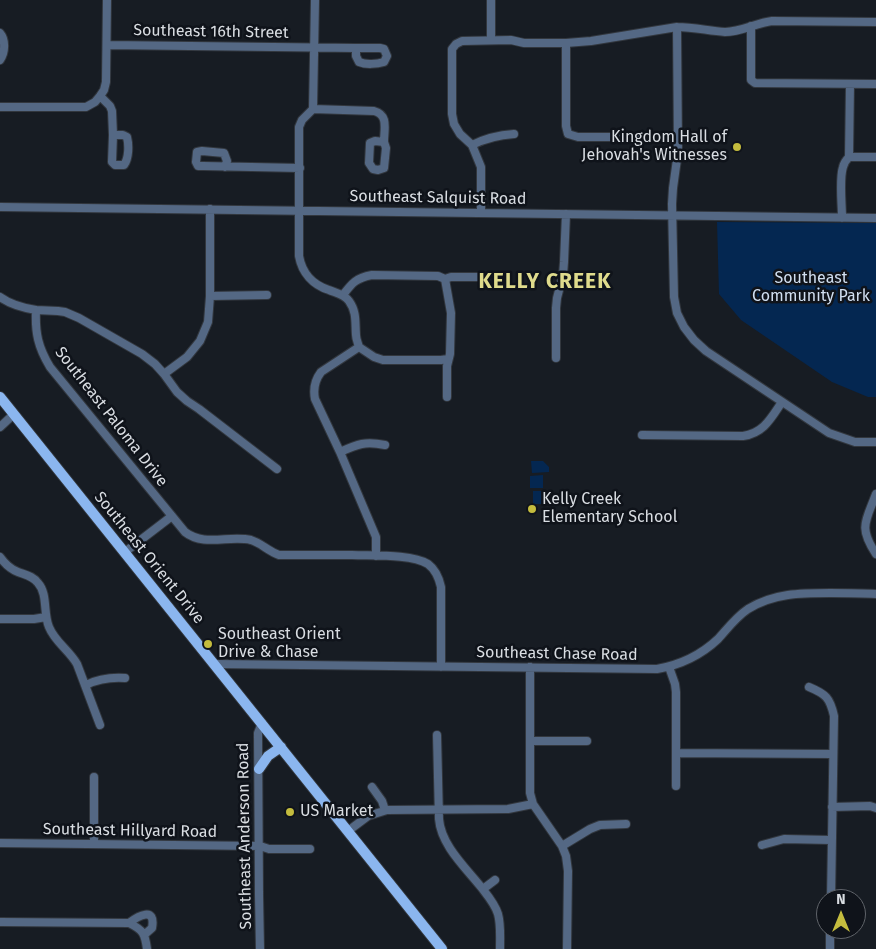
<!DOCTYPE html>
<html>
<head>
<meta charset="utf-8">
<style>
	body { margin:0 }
	#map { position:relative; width:876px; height:949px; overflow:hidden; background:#171c23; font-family:"Fira Sans",sans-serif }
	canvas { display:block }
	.north { position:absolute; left:816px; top:889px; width:50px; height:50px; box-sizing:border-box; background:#0f131a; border:1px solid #60646a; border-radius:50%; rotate:0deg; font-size:14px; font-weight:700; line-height:20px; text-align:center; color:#d9dde2 }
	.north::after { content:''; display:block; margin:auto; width:18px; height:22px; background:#c4bc3e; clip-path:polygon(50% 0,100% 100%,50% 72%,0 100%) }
</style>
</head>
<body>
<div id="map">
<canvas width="876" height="949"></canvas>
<div class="north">N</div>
</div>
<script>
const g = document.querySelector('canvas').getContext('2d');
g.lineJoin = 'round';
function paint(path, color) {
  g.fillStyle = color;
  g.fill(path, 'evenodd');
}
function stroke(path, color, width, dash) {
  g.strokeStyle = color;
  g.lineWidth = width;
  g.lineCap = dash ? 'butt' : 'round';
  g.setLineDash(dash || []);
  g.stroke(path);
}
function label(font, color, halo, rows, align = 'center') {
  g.font = font + ' "Fira Sans",sans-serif';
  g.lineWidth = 5;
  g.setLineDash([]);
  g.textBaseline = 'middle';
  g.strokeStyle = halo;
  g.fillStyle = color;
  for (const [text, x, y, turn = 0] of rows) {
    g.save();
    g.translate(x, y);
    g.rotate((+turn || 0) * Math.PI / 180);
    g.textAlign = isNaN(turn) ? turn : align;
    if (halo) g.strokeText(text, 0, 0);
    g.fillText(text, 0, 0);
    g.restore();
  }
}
const green = new Path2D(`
	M717 222 876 223V397H868L832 382 741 320 719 294Z
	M531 461H543L549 467V472L532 473Z
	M543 475V488H530V476Z
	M533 491H544V504H533Z`);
const minor = new Path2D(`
	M315 0 313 109 302 120 299 127V256C302 273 313 285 329 290 336 293 344 294 349 301 357 312 355 323 356 335 356 339 358 343 359 347
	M751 26V80L755 83 876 84
	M677 27 678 152 673 188 672 204 674 297 677 313 684 327 694 340 706 351 829 433 855 442H876
	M0 33C6 40 5 53 0 60
	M491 40V0
	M566 43V126L568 134 578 137H678
	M107 45 356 48
	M356 48H380L384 49 387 56 384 62C377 64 366 65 359 62L356 56Z
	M100 96 110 106 112 111 113 135
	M0 107H86L95 102 100 96 104 90 106 82 107 0
	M313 109 374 111C389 115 384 129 384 142
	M113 135H123L127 137C129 145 129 158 124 165H115L112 162Z
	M375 141 384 142 386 148 384 168 378 170 373 169 369 163 370 143Z
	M472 145C486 138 499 135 514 134
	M849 157H876
	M225 167 227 161 224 153 202 151 197 152 196 162 198 166H203L300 168
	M0 207 876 218
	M481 213V167L472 145 460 134 454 124 452 114V49L456 44 462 41 511 40 524 43H566L591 41 677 27C694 27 709 31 725 32 741 32 756 23 772 21L876 22
	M842 218C842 204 839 179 843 167 844 163 846 160 849 157L850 84
	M445 279 451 313 450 354 447 366V397
	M343 295C352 283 356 278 372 275L438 276 445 279 451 277H486
	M210 296 267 295
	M0 297C11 305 23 308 36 310 35 333 38 347 50 367L185 532C204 547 229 535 251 540 261 543 268 551 279 555 304 555 328 555 352 555 373 556 411 554 428 564 436 570 439 578 441 587V667
	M36 310 58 311 65 312 79 318 142 354 155 364 164 374 177 392 187 401 199 409 277 469
	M359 347 321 372C315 380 313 389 315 399L340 452 376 537V556
	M359 347 374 357 383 360H441L448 359
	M556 358V308L557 298 563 275 564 262 566 214
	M164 374 187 357 200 341 208 322 210 296V209
	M0 427 14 414
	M642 435 743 436C764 433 771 418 782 402
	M340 452C358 444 365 441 385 445
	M876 494C866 521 858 527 876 554
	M125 552 172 516
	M0 557C5 564 10 569 18 572 26 575 33 576 38 583 48 594 43 613 49 627 55 642 69 650 77 664L100 725
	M0 619H34L46 617
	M214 664 657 669C680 665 701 655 718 639 728 628 736 617 748 609 774 593 801 593 830 593 845 593 861 593 876 594
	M530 667V793L533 804 562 846 566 856 568 871 567 949
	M669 667 675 684 676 692V786
	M86 685C98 679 110 677 125 678
	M809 687C826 694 830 698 834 716L831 899
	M437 735 439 819C441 845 465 867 481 887 488 896 495 904 498 914 501 925 500 937 500 949
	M530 741H587
	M676 753 833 754
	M372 787 382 801 385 810
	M832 807 870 806 876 808
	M348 831 368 816 387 810 508 809 533 804
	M0 843 260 846 269 849H310
	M94 844V777
	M762 845 784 839 831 840
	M562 846 590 829 600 825 626 824
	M483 889 495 880
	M0 922 129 923C143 930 145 933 147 949
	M129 923C138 916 156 906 152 928L144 935
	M830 929V949
	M260 949 259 895 258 733 262 723`);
const major = new Path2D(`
	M0 397 442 949
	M259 769 268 756 281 747`);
const markers = [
	[737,147,5,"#c4bc3e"],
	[532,509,5,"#c4bc3e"],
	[208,644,5,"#c4bc3e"],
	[290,812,5,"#c4bc3e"]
];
const streetNames = [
	["Southeast 16th Street",211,32,1],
	["Southeast Salquist Road",438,198,1],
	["Southeast Paloma Drive",111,417,52],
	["Southeast Orient Drive",149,558,51],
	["Southeast Chase Road",557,654,1],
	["Southeast Hillyard Road",130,831,1],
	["Southeast Anderson Road",245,836,-91]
];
const poiNames = [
	["Kingdom Hall of",727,138,"right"],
	["Jehovah's Witnesses",727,156,"right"],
	["Kelly Creek",542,500],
	["Elementary School",542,518],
	["Southeast Orient",218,635],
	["Drive & Chase",218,653],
	["US Market",300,812]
];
const parkNames = [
	["Southeast",811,279],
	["Community Park",811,297]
];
const districtNames = [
	["KELLY CREEK",545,282]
];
paint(green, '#042751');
stroke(minor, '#32373e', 10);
stroke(major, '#32373e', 12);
stroke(minor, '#546884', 8);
stroke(major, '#8bb6ef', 10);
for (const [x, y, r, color] of markers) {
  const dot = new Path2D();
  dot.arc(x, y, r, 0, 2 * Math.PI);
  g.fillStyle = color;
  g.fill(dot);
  stroke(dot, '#0f131a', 2);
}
label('16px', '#d9dde2', '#0f131a', streetNames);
label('16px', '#d9dde2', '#0f131a', poiNames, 'left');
label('16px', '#d1dff1', '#0f131a', parkNames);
g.letterSpacing = '1px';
label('bold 21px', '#dfdb8c', '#0f131a', districtNames);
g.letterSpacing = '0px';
</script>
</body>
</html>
